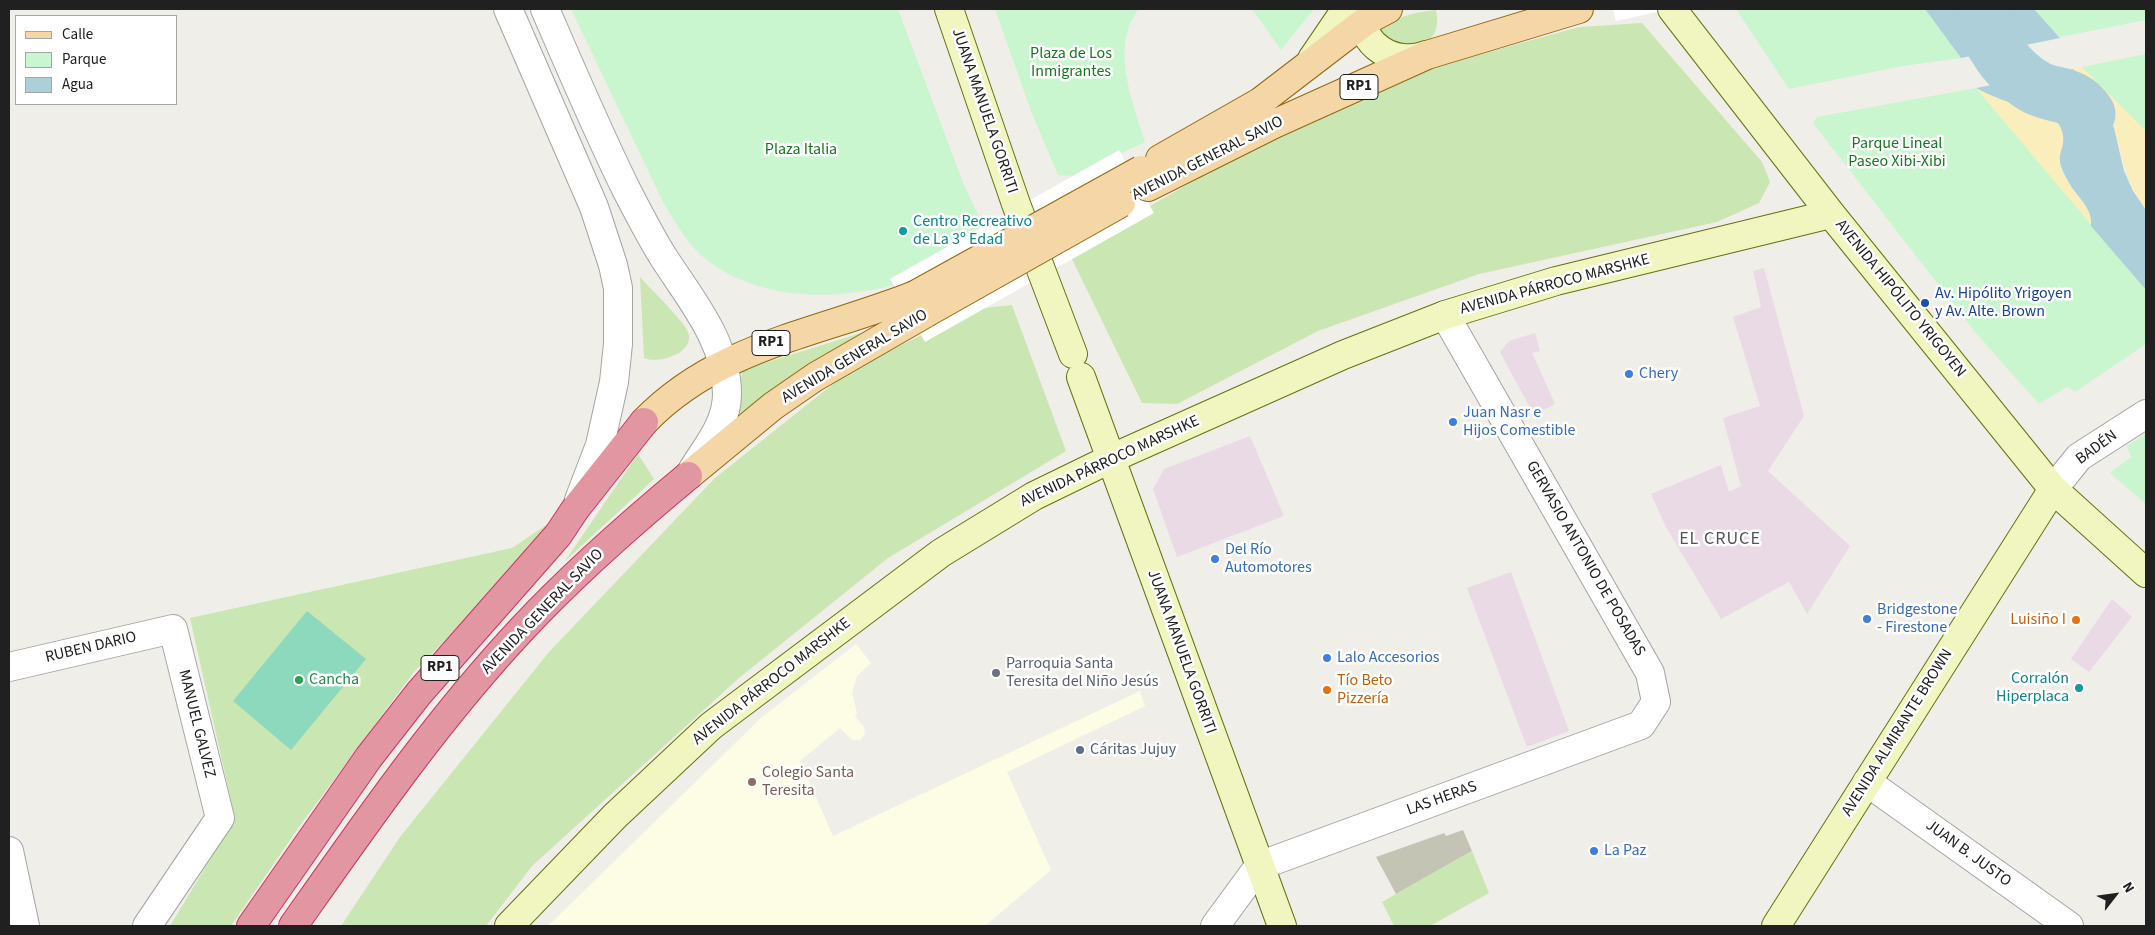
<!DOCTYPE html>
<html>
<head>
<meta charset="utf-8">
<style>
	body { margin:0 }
	#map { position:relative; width:2155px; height:935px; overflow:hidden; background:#f0eee8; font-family:"Source Sans 3",sans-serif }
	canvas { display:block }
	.frame { position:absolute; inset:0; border:10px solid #202020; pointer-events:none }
	.legend { position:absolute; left:15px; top:15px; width:162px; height:90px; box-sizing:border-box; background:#fff; border:1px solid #a6a6a6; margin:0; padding:6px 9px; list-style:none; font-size:15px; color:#202020 }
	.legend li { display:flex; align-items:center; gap:10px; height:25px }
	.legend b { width:25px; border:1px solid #a6a6a6 }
	.north { position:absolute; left:2090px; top:870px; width:50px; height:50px; -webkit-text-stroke:4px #fff; paint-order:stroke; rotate:60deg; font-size:14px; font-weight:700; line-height:20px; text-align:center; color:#202020 }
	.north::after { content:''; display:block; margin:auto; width:18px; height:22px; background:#202020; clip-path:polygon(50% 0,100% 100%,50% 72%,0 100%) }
</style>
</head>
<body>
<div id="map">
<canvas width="2155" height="935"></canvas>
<div class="frame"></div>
<ul class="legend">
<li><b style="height:6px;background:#f5d6a7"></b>Calle</li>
<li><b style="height:14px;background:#c9f6ce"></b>Parque</li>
<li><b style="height:14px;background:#accfda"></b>Agua</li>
</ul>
<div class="north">N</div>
</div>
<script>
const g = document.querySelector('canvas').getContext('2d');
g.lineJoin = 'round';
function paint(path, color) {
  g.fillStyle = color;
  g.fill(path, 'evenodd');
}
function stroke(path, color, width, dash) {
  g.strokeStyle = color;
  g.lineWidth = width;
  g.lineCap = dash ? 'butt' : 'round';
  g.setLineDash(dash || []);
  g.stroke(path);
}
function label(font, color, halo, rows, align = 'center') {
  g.font = font + ' "Source Sans 3",sans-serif';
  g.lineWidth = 5;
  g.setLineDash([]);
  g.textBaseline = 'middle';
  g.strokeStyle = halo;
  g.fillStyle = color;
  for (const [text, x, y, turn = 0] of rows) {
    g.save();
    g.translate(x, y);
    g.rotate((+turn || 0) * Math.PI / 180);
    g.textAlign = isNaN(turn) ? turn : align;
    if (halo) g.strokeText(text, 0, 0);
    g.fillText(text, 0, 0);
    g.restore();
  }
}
const industrial = new Path2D(`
	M1764 268 1804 416 1768 471 1850 546 1807 614 1789 582 1721 619 1666 527 1651 494 1721 465 1729 492 1741 486 1723 418 1760 406 1733 317 1761 307 1753 271Z
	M1535 333 1540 351 1532 353 1555 404 1534 415 1500 352 1509 341Z
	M1250 436 1284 516 1177 557 1153 489 1164 469Z
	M1511 572 1569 731 1527 747 1467 588Z
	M2112 599 2132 617 2089 672 2071 659Z`);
const education = new Path2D(`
	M856 644 871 663 857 676 852 693 857 713 855 716 864 727 865 734 860 740H852L840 728 800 761 833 836 1140 691 1145 706 1007 772 1051 870 985 926H548L762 717Z`);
const construction = new Path2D(`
	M1463 830 1472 851 1396 894 1376 857 1444 833 1446 836Z`);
const grass = new Path2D(`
	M1436 10C1441 39 1428 41 1405 52L1377 32C1394 17 1414 12 1436 10Z
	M1642 23 1762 162 1770 182 1759 203 1717 222 1479 274 1318 331 1177 404 1142 403 1069 253 1259 143 1434 67 1579 27Z
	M640 277C649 288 688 324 689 335 690 344 684 350 677 354 667 359 655 362 644 358Z
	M1012 305 1066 451 888 558 739 678 532 866 486 926H341L400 837 549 652 715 478 852 369 975 309Z
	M864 332 738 418 742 370Z
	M638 454 654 479 565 561Z
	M564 513 530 553 414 672 299 827 231 926H170L235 818 190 618 512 548Z
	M1472 851 1489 893 1430 926H1394L1382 902Z`);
const sand = new Path2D(`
	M2082 67 2146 131V210C2125 181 2124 162 2114 129 2107 106 2086 87 2073 69Z
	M1976 88C1984 92 1992 96 2000 99 2022 107 2053 104 2062 131 2066 145 2060 150 2060 161 2060 167 2066 177 2069 183 2077 197 2093 208 2091 226Z`);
const park = new Path2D(`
	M571 9H898L964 185 987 233C957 250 926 270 894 285 885 288 874 289 864 291 812 300 752 294 708 261 689 247 676 223 664 204Z
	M995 9H1139C1109 46 1133 102 1145 142L1073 176 1058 175 1031 111Z
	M1252 9H1314L1281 50Z
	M1736 9H1925L1961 58 1903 66 1789 89Z
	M2034 9H2146V20L2060 37Z
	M2146 54V131L2082 67Z
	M1976 88 2146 290V344L2075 392 2067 387 2039 404 1975 332 1813 123 1817 117Z
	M2146 434V504L2110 473 2131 457 2127 446Z`);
const pitch = new Path2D(`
	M307 611 366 659 291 750 233 701Z`);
const water = new Path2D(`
	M1925 9H2034L2060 38 1961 58Z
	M2073 69 2104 109 2114 128 2124 171 2133 191 2146 210V290L2091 226C2093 208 2077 197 2069 183 2066 177 2060 167 2060 161 2059 150 2066 145 2062 131 2053 104 2022 107 2000 99 1992 96 1984 92 1976 88Z`);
const pier = new Path2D(`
	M1613 9H1670L1616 21Z
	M1119 150 1154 213 925 342 890 279Z`);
const river = new Path2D(`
	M1980 9C1986 41 2009 73 2037 88 2055 97 2074 92 2088 114`);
const minor = new Path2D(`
	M508 9 594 207 613 265 618 288V344L614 382 600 445 579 500
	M545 9C571 69 597 130 626 189 638 212 650 236 664 258 691 300 727 342 727 394 727 423 708 445 693 469
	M9 667 173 629 220 818 147 926
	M1867 782 2069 926
	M9 851 25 926
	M1215 926 1259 866 1641 725 1656 702 1650 673 1445 315`);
const tertiary = new Path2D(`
	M2053 489 2079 457 2146 414`);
const secondary = new Path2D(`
	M949 9 1016 204 1073 354
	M1362 9C1358 45 1395 67 1426 55
	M1672 9 1831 214 2053 489 2146 573
	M1312 59 1346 9
	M1081 377 1282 926
	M509 926 615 816 711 726 941 553 1034 496 1110 459 1343 355 1445 315 1556 281 1831 214
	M1776 926 2053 489`);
const primary = new Path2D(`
	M1160 159 1260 102 1367 20 1388 9
	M1148 187 1274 124 1427 55 1579 9
	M644 422C718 345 820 333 915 295
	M688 476 773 406 815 377 926 313`);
const motorway = new Path2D(`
	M251 926 369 757 419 693 558 535 576 508 644 422
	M293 926C365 824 436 721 521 630 573 574 629 525 688 476`);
const primaryBridge = new Path2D(`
	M915 295 1141 170
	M926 313 1121 203`);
const markers = [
	[903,231,5,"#0f9aa8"],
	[1925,303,5,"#1a4fb4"],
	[1629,374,5,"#3f7fe0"],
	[1453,422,5,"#3f7fe0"],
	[1215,559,5,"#3f7fe0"],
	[1867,619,5,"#3f7fe0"],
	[2076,620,5,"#e8710a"],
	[1327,658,5,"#3f7fe0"],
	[996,673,5,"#6b7280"],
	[299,680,5,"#2e9e5b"],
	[2079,688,5,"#0f9aa8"],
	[1327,690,5,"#e8710a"],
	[1080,750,5,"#5c6f8a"],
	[752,782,5,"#8d6e63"],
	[1594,851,5,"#3f7fe0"]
];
const shields = [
	[1359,87,38],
	[771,343,38],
	[440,668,38]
];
const shieldNames = [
	["RP1",1359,87],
	["RP1",771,343],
	["RP1",440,668]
];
const parkNames = [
	["Plaza de Los",1071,54],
	["Inmigrantes",1071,72],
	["Parque Lineal",1897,144],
	["Paseo Xibi-Xibi",1897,162],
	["Plaza Italia",801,150]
];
const streetNames = [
	["JUANA MANUELA GORRITI",984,111,71],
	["AVENIDA GENERAL SAVIO",1208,159,-27],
	["AVENIDA PÁRROCO MARSHKE",1555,285,-15],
	["AVENIDA HIPÓLITO YRIGOYEN",1900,299,51],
	["AVENIDA GENERAL SAVIO",855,357,-31],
	["BADÉN",2097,448,-36],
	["AVENIDA PÁRROCO MARSHKE",1110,462,-25],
	["GERVASIO ANTONIO DE POSADAS",1585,559,60],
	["AVENIDA GENERAL SAVIO",543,612,-46],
	["RUBEN DARIO",91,648,-13],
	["JUANA MANUELA GORRITI",1181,652,70],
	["AVENIDA PÁRROCO MARSHKE",772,682,-38],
	["MANUEL GALVEZ",196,724,76],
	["AVENIDA ALMIRANTE BROWN",1898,733,-58],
	["LAS HERAS",1442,799,-20],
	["JUAN B. JUSTO",1968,854,36]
];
const cultureNames = [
	["Centro Recreativo",913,222],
	["de La 3º Edad",913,240],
	["Corralón",2069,679,"right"],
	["Hiperplaca",2069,697,"right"]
];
const transitNames = [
	["Av. Hipólito Yrigoyen",1935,294],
	["y Av. Alte. Brown",1935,312]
];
const shopNames = [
	["Chery",1639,374],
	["Juan Nasr e",1463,413],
	["Hijos Comestible",1463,431],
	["Del Río",1225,550],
	["Automotores",1225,568],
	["Bridgestone",1877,610],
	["- Firestone",1877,628],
	["Lalo Accesorios",1337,658],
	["La Paz",1604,851]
];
const foodNames = [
	["Luisiño I",2066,620],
	["Tío Beto",1337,681,"left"],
	["Pizzería",1337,699,"left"]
];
const worshipNames = [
	["Parroquia Santa",1006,664],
	["Teresita del Niño Jesús",1006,682]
];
const leisureNames = [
	["Cancha",309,680]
];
const serviceNames = [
	["Cáritas Jujuy",1090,750]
];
const educationNames = [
	["Colegio Santa",762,773],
	["Teresita",762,791]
];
const neighbourhoodNames = [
	["EL CRUCE",1720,540]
];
paint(industrial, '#e9dae6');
paint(education, '#fcfde4');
paint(construction, '#c4c4b4');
paint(grass, '#cae6b2');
paint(sand, '#faefbc');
paint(park, '#c9f6ce');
paint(pitch, '#8cd9bd');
paint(water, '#accfda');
paint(pier, '#fff');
stroke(river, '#accfda', 55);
stroke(minor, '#a4a4a4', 30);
stroke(tertiary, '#a4a4a4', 30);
stroke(secondary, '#64720d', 30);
stroke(primary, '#92680b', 30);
stroke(motorway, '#cf3465', 30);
stroke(minor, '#fff', 28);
stroke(tertiary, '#fff', 28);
stroke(secondary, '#f1f5c0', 28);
stroke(primary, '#f5d6a7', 28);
stroke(motorway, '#e196a2', 28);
stroke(primaryBridge, '#92680b', 30, []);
stroke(primaryBridge, '#f5d6a7', 28);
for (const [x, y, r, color] of markers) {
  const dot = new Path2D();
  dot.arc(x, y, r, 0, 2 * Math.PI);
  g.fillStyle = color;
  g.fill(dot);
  stroke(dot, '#fff', 2);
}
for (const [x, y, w] of shields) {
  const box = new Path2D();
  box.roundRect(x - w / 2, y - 12.5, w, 25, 4);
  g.fillStyle = '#fff';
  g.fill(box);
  stroke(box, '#202020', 1);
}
label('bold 15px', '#202020', null, shieldNames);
label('16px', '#14791f', '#fff', parkNames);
label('16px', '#202020', '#fff', streetNames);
label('16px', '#0d838f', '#fff', cultureNames, 'left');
label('16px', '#164399', '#fff', transitNames, 'left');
label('16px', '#366cbe', '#fff', shopNames, 'left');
label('16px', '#c56008', '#fff', foodNames, 'right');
label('16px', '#5b616d', '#fff', worshipNames, 'left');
label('16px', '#27864d', '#fff', leisureNames, 'left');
label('16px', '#4e5e75', '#fff', serviceNames, 'left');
label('16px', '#785e54', '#fff', educationNames, 'left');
g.letterSpacing = '1px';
label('18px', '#535353', '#fff', neighbourhoodNames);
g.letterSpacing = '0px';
</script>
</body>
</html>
